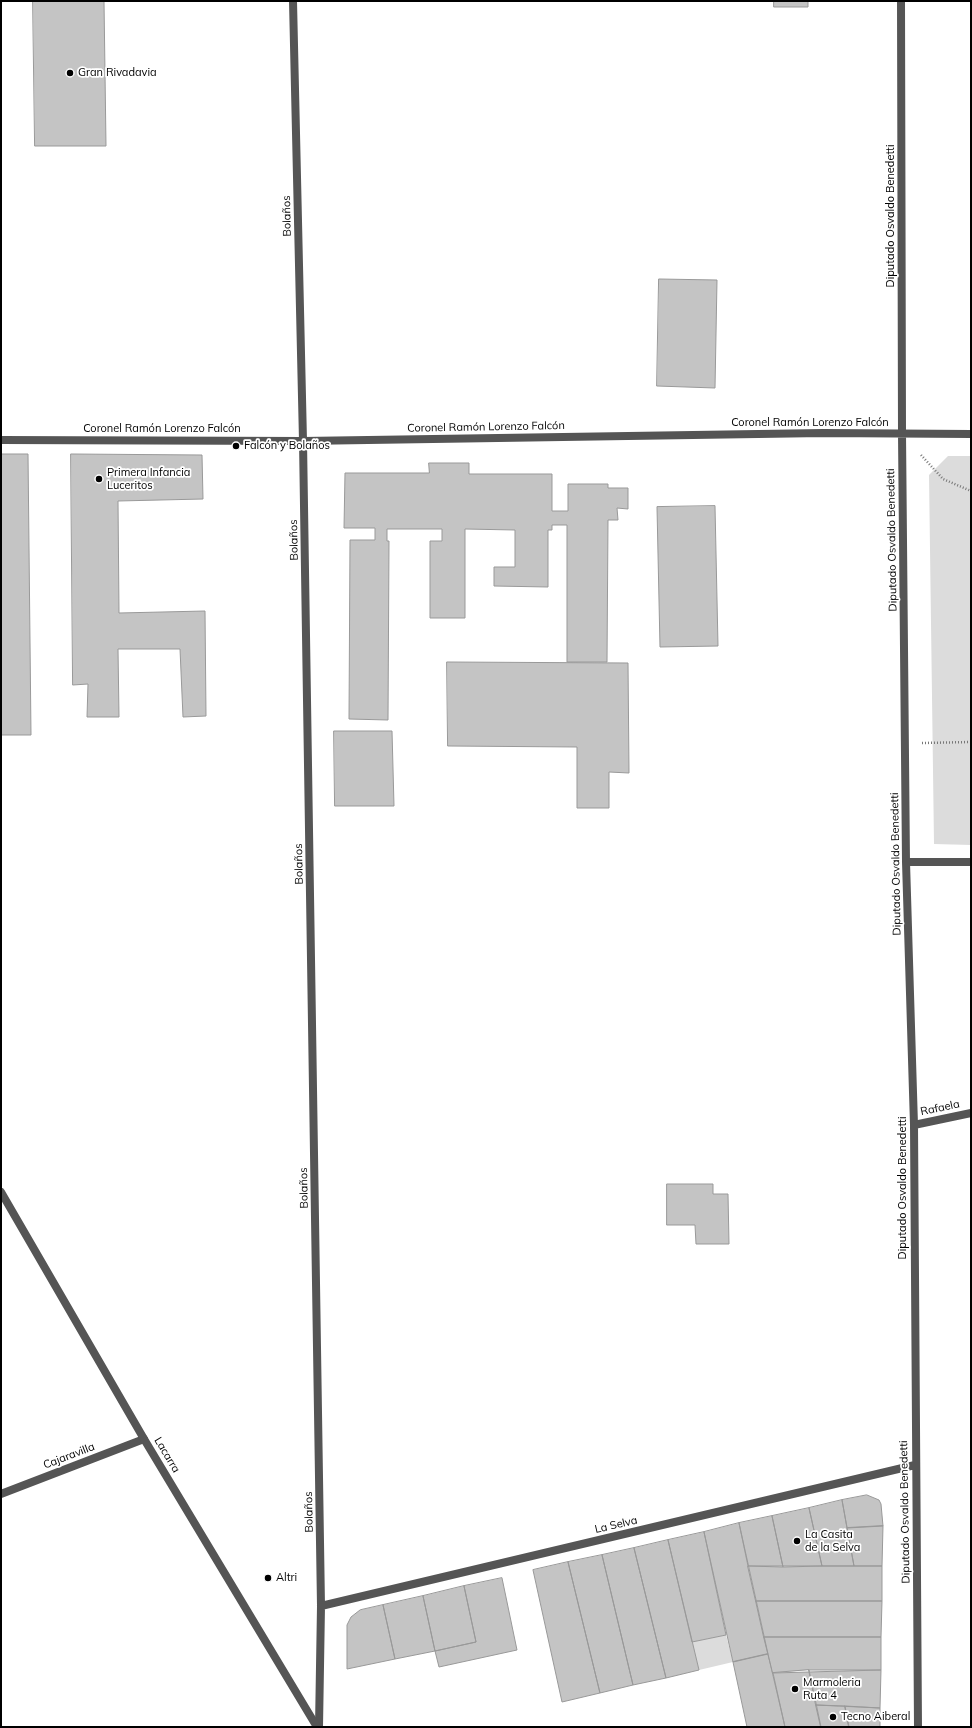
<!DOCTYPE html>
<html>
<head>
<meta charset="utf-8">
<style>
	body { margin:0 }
	#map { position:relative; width:972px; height:1728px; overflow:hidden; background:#fff; font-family:Mulish,sans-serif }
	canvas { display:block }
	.frame { position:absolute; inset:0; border:2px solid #000; pointer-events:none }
</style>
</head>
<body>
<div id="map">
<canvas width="972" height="1728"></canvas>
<div class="frame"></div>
</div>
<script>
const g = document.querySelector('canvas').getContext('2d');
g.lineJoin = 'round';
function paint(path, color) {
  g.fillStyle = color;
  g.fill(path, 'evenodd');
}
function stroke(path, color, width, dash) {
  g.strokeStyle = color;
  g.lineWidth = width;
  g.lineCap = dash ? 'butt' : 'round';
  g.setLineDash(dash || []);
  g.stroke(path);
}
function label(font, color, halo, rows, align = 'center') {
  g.font = font + ' Mulish,sans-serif';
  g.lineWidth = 3.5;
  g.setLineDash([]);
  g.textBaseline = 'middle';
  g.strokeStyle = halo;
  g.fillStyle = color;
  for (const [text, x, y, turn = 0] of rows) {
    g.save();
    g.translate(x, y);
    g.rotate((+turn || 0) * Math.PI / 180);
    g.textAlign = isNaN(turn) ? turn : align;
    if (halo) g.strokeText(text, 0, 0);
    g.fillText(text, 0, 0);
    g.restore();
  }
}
const green = new Path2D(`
	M948 456H971V845L934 844 929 475Z
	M726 1635 733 1662 699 1670 692 1642Z`);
const building = new Path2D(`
	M33 1H104L106 146H35Z
	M774 1H808V7H774Z
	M659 279 717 280 715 388 657 386Z
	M1 454H28L31 735H1Z
	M71 454 202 455 203 499 118 501 119 613 205 611 206 716 183 717 180 649H118L119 717H87L88 684 73 685Z
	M429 463H469V474H552V511H568V484H608V488H628V509L617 508 618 520H608L607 662H567V525H552V530H548V587L494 586V567H515V530L465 529V618H430V541H442V529H387V541H389L388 720 349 719 350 540H375V528H344L345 473H429Z
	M715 506 718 646 660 647 657 507Z
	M447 662 628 663 629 773 609 772V808H577V747L448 746Z
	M334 731H392L394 806H335Z
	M667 1184H713V1194H728L729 1244H696L695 1225H667Z
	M867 1495 879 1500 881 1504 883 1526 847 1528 842 1500Z
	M842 1500 854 1566H822L809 1508Z
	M809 1508 822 1566 783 1567 772 1516Z
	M772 1516 783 1567 748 1566 739 1523Z
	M739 1523 768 1654 733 1662 704 1532Z
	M883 1526 882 1566H854L847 1528Z
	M704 1532 726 1635 692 1642 668 1540Z
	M668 1540 699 1670 666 1678 634 1548Z
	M634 1548 666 1678 633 1685 602 1555Z
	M602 1555 633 1685 600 1693 568 1562Z
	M568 1562 600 1693 562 1702 533 1570Z
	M748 1566H882V1601H756Z
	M502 1578 517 1650 439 1667 435 1651 476 1642 464 1586Z
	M464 1586 476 1642 435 1651 423 1596Z
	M423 1596 435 1651 395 1659 383 1605Z
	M756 1601H882L881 1637H764Z
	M383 1605 395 1659 347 1669V1625L351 1617 360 1610Z
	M764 1637H881V1670L773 1673Z
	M768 1654 785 1727H747L733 1662Z
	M809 1670 821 1727H785L773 1673Z
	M809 1670H881L880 1708 816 1705Z
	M816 1705 845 1706 849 1727H821Z
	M845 1706 880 1708V1727H849Z`);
const path = new Path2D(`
	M921 455 943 479 971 491
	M922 743 971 742`);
const minor = new Path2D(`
	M293 1 303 441 321 1606 319 1727
	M901 1 902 434 906 862 914 1125 918 1727
	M1 440 303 441 823 433 971 434
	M906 862H971
	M914 1125 971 1113
	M1 1494 144 1439
	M321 1606 915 1465`);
const tertiary = new Path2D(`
	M1 1192 144 1439 317 1727`);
const markers = [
	[70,73,4,"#000"],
	[236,446,4,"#000"],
	[99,479,4,"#000"],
	[797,1541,4,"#000"],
	[268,1578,4,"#000"],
	[795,1689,4,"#000"],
	[833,1717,4,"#000"]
];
const poiNames = [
	["Gran Rivadavia",78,73],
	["Falcón y Bolaños",244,446],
	["Primera Infancia",107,473],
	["Luceritos",107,486],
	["La Casita",805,1535],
	["de la Selva",805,1548],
	["Altri",276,1578],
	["Marmoleria",803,1683],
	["Ruta 4",803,1696],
	["Tecno Aiberal",841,1717]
];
const streetNames = [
	["Bolaños",287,216,-91],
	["Diputado Osvaldo Benedetti",891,216,-90],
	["Coronel Ramón Lorenzo Falcón",810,423],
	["Coronel Ramón Lorenzo Falcón",486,427,-1],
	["Coronel Ramón Lorenzo Falcón",162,429],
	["Bolaños",294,540,-91],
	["Diputado Osvaldo Benedetti",892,540,-91],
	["Bolaños",299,864,-91],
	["Diputado Osvaldo Benedetti",896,864,-91],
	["Rafaela",940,1108,-12],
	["Bolaños",304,1188,-91],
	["Diputado Osvaldo Benedetti",903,1188,-90],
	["Lacarra",167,1455,59],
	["Cajaravilla",69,1456,-21],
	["Bolaños",309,1512,-91],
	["Diputado Osvaldo Benedetti",905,1512,-91],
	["La Selva",616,1525,-13]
];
paint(green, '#dcdcdc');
paint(building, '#c4c4c4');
stroke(building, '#999', 1);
stroke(path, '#777', 2.5, [1, 2]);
stroke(minor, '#555', 8);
stroke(tertiary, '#555', 8);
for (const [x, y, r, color] of markers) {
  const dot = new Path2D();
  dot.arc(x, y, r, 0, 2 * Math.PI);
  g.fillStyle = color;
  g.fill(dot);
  stroke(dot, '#fff', 1.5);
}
label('11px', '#000', '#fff', poiNames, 'left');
label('11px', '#000', '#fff', streetNames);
</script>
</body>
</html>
